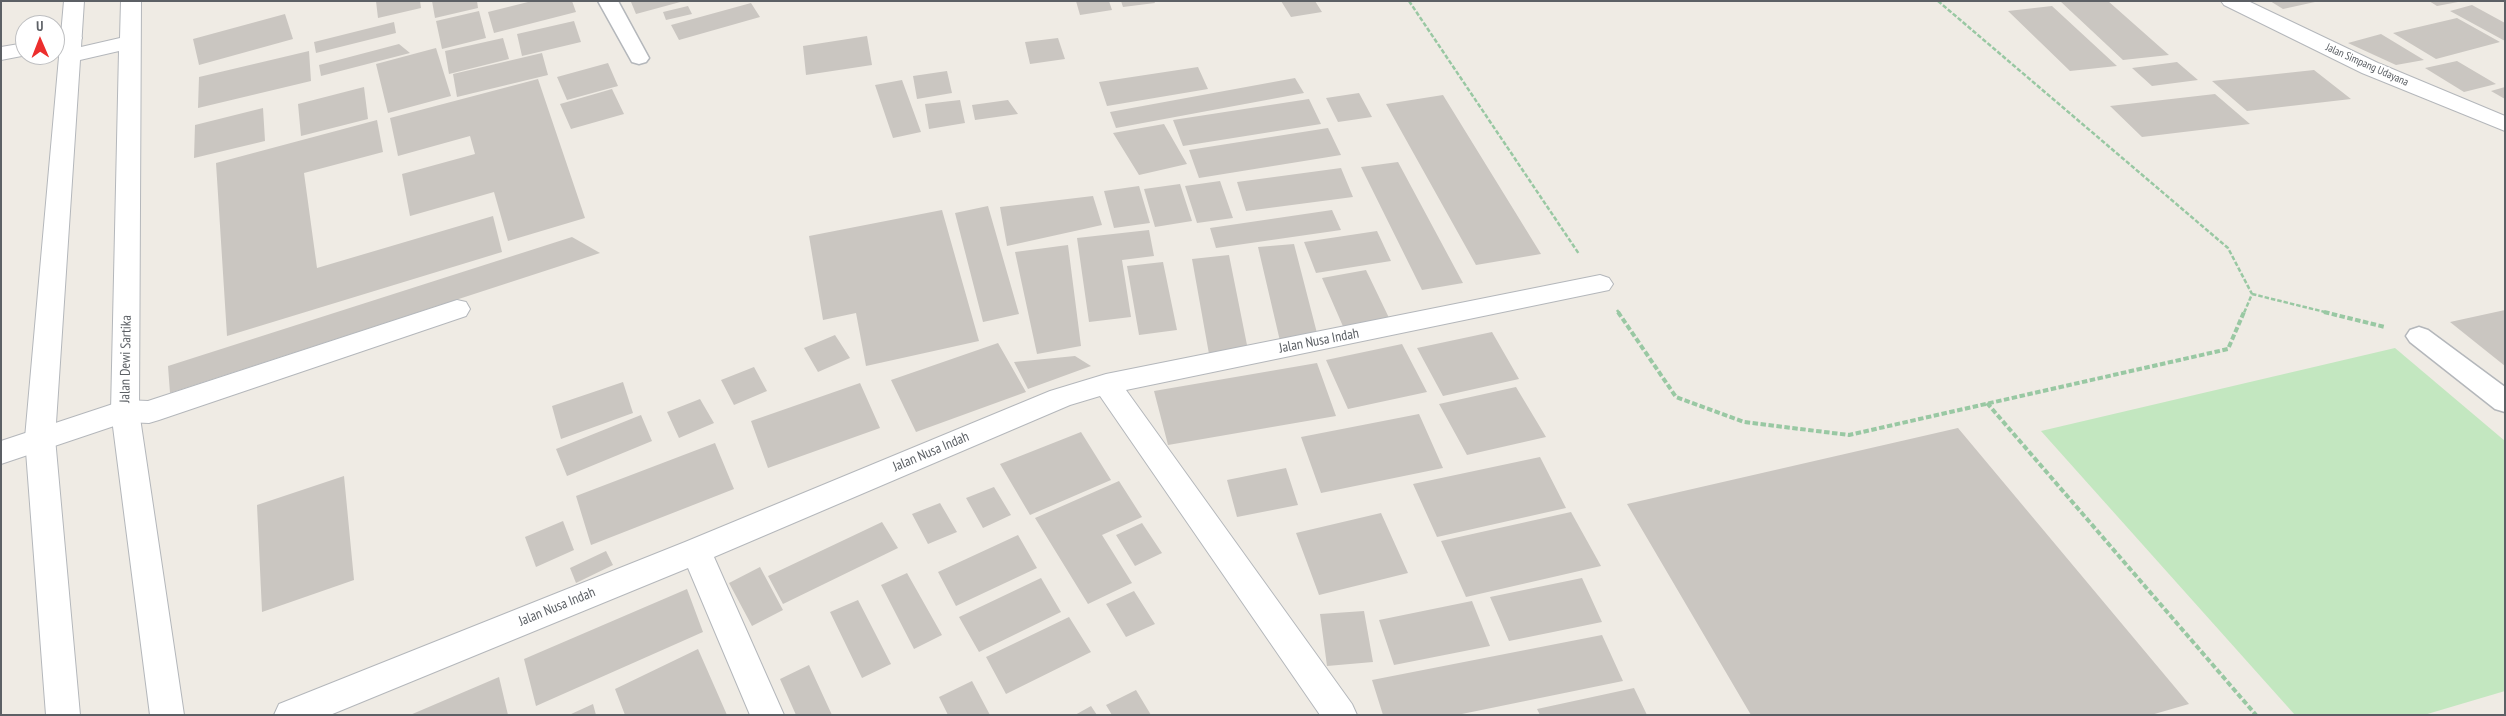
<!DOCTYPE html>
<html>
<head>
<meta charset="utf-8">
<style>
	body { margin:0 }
	#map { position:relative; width:2506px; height:716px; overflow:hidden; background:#efebe4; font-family:"PT Sans Narrow",sans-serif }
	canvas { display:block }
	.frame { position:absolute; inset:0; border:2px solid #5c6065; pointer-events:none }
	.north { position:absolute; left:15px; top:15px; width:50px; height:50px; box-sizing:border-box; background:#fff; border:1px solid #bebfc1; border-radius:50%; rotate:359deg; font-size:14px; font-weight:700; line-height:20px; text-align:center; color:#5c6065 }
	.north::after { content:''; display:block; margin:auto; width:18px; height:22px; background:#ec2e2d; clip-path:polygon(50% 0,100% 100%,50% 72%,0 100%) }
</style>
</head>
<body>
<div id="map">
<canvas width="2506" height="716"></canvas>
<div class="frame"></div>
<div class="north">U</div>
</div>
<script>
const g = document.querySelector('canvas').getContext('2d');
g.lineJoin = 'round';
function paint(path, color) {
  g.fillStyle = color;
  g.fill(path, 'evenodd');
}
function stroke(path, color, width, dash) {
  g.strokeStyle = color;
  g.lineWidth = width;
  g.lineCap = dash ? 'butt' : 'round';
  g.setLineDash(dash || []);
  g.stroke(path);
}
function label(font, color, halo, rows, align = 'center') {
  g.font = font + ' "PT Sans Narrow",sans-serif';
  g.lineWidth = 4.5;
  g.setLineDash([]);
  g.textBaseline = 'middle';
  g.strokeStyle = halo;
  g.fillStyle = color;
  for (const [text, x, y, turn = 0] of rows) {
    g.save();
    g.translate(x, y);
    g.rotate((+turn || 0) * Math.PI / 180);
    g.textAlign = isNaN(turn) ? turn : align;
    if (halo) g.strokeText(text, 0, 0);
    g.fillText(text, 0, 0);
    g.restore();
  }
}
const green = new Path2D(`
	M2395 348 2505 441V691L2424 715H2295L2041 431Z`);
const building = new Path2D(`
	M376 1H420L421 8 378 18Z
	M432 1H477L478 8 435 18Z
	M532 1H572L576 12 494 33 488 12Z
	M684 1 636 14 631 2 632 1Z
	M1076 1H1109L1112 10 1080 15Z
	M1121 1H1154L1155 3 1123 7Z
	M1281 1H1315L1322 12 1291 17Z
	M2060 1H2108L2169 55 2123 60Z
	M2270 1H2315V2L2283 9Z
	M2429 1H2458V2L2437 6Z
	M751 3 760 17 679 40 671 25Z
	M2472 5 2505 23V41L2450 11Z
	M688 6 692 14 666 20 663 12Z
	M2052 6 2117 66 2070 71 2008 11Z
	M479 11 486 38 442 49 436 21Z
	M285 14 293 39 199 65 193 39Z
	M2457 18 2500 42 2436 59 2393 33Z
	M574 21 581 42 522 56 517 34Z
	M394 22 396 33 316 53 314 42Z
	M2381 34 2424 60 2396 65 2348 43Z
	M867 36 872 65 806 75 803 46Z
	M503 38 509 59 449 74 445 51Z
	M1058 38 1065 59 1030 64 1025 42Z
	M399 44 410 53 321 76 319 65Z
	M436 48 451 96 388 113 376 64Z
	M309 51 311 81 198 108 199 77Z
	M542 53 548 75 457 97 453 74Z
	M2457 61 2496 84 2464 92 2425 68Z
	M2177 62 2198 80 2152 86 2132 68Z
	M608 63 618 86 567 100 557 77Z
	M1198 67 1208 89 1107 106 1099 82Z
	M2314 70 2351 99 2247 111 2212 81Z
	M947 71 952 93 917 99 913 76Z
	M1295 78 1304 93 1116 128 1110 112Z
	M538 79 585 218 508 241 494 192 410 216 402 174 475 154 470 136 398 156 390 118Z
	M902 80 921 132 893 138 875 85Z
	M364 87 368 119 301 136 298 104Z
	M2505 87V99L2491 91Z
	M612 89 624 114 571 129 560 104Z
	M1359 93 1372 117 1338 122 1326 98Z
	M2215 94 2250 124 2142 137 2110 106Z
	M1443 95 1541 254 1476 265 1386 104Z
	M1309 99 1321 124 1183 146 1173 120Z
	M960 100 965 123 929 129 925 104Z
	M1008 100 1018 114 975 120 972 105Z
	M263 108 265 141 194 158 195 125Z
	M377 120 383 152 304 173 317 268 493 216 502 252 227 336 216 163Z
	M1164 124 1187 164 1139 175 1113 133Z
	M1328 128 1341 155 1199 178 1189 150Z
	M1398 162 1463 283 1422 290 1361 167Z
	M1341 168 1353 197 1246 211 1237 182Z
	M1220 181 1233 218 1197 223 1185 186Z
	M1180 184 1192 221 1155 227 1144 189Z
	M1139 186 1150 223 1114 228 1104 191Z
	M1093 196 1102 225 1007 246 1000 207Z
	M988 206 1019 314 983 322 955 213Z
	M942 210 979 341 866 366 856 313 823 320 809 236Z
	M1332 210 1341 230 1216 248 1210 228Z
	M1149 230 1154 256 1122 260 1131 317 1089 322 1077 238Z
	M1377 231 1391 261 1316 273 1304 242Z
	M572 237 600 253 170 393 168 366Z
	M1294 244 1318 337 1280 341 1258 247Z
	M1068 245 1081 346 1037 354 1015 252Z
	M1229 255 1248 350 1209 354 1192 259Z
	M1163 262 1177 330 1139 335 1127 266Z
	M1366 270 1391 322 1345 331 1322 278Z
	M2505 310V366L2450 322Z
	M1492 332 1519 379 1443 396 1417 348Z
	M835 335 850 358 818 372 804 348Z
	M998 343 1026 392 916 432 891 380Z
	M1402 344 1427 392 1348 409 1326 360Z
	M1075 356 1091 366 1028 389 1014 362Z
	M1317 363 1336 416 1168 445 1154 391Z
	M754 367 767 391 734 405 721 380Z
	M623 382 633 413 561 439 552 406Z
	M860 383 880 428 768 468 751 421Z
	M1516 387 1546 437 1467 455 1439 404Z
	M700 399 714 423 679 438 667 412Z
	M1419 414 1443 468 1321 493 1301 437Z
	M641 415 652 441 567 476 556 449Z
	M1958 428 2189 704 2151 715H1751L1627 504Z
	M1081 432 1111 480 1030 515 1000 464Z
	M715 443 734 489 591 545 576 496Z
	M1540 457 1566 508 1437 537 1413 484Z
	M1286 468 1298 505 1237 517 1227 480Z
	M344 476 354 580 262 612 257 505Z
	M1119 481 1142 517 1102 535 1132 583 1088 604 1035 518Z
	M994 487 1011 515 983 528 966 498Z
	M940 503 957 532 928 544 912 514Z
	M1571 512 1601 566 1466 597 1441 541Z
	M1381 513 1408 573 1319 595 1296 533Z
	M563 521 574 550 536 567 525 537Z
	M882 522 898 548 783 604 768 576Z
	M1142 523 1162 553 1135 566 1116 535Z
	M1018 535 1037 568 956 606 938 572Z
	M606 551 613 565 576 583 570 568Z
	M760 567 783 610 752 626 729 583Z
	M907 573 942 635 914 649 881 585Z
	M1041 578 1061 612 979 652 959 617Z
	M1582 578 1602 622 1509 641 1490 597Z
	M687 589 703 632 536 706 524 659Z
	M1134 591 1155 624 1126 637 1106 604Z
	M858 600 891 664 862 678 830 612Z
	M1472 601 1490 646 1394 665 1379 620Z
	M1364 611 1373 662 1327 666 1320 614Z
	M1069 617 1091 652 1006 694 986 657Z
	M1602 635 1623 681 1457 715H1383L1372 680Z
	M698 649 727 715H625L615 689Z
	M809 665 832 715H796L780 679Z
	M499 677 508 715H410Z
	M972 681 990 715H948L939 697Z
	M1634 688 1647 715H1540L1537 709Z
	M1136 690 1151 715H1112L1106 705Z
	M593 704 596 715H569Z
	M1091 706 1097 715H1075Z`);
const pathFar1 = new Path2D(`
	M1409 1 1579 254
	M1938 1 2228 248 2252 294 2244 313
	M2252 294 2329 313
	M1617 310 1619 313`);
const path = new Path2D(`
	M1618 312 1676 397 1744 422 1849 435 2228 349 2244 312
	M2324 312 2385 327
	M1987 403 2256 715`);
const service = new Path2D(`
	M598 1H618L649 58 646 62 639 64 632 62Z
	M2419 327 2428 330 2505 387V412L2495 409 2410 342 2406 336 2410 330Z`);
const minor = new Path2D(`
	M2221 1H2248L2378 63 2505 116V131L2362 73 2224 5Z
	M71 32 79 33 82 38 79 43 55 48V36Z
	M25 43V55H27L1 60V47Z
	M1600 275 1609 278 1613 284 1609 290 1126 390 1352 704 1357 715H1320L1100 396 1070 405 714 557 784 715H750L688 568 330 715H274L279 704 685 542 1050 391 1106 374Z
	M457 300 466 302 470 309 466 316 159 420 149 423 126 422 1 464V441L125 400 148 401Z`);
const tertiary = new Path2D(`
	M64 1H84L81 47 120 38 121 1H141L139 411 184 715H150L111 411 119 51 80 60 55 438 80 715H46L25 438Z`);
const farStreetnames = [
	["Jalan Simpang Udayana",2367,65,24]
];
const streetNames = [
	["Jalan Nusa Indah",1319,341,-11],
	["Jalan Dewi Sartika",126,359,-89],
	["Jalan Nusa Indah",931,452,-23],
	["Jalan Nusa Indah",557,607,-22]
];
paint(green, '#c3e7c0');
paint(building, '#cac6c1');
stroke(service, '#b4b7bb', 3);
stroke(minor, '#b4b7bb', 2);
stroke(tertiary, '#b4b7bb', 2);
stroke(pathFar1, '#99c8a3', 2.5, [4.5, 2]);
stroke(path, '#99c8a3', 4, [5.5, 2.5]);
paint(service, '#fff');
paint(minor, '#fff');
paint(tertiary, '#fff');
label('11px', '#5c6065', '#fff', farStreetnames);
label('14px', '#5c6065', '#fff', streetNames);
</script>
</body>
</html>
